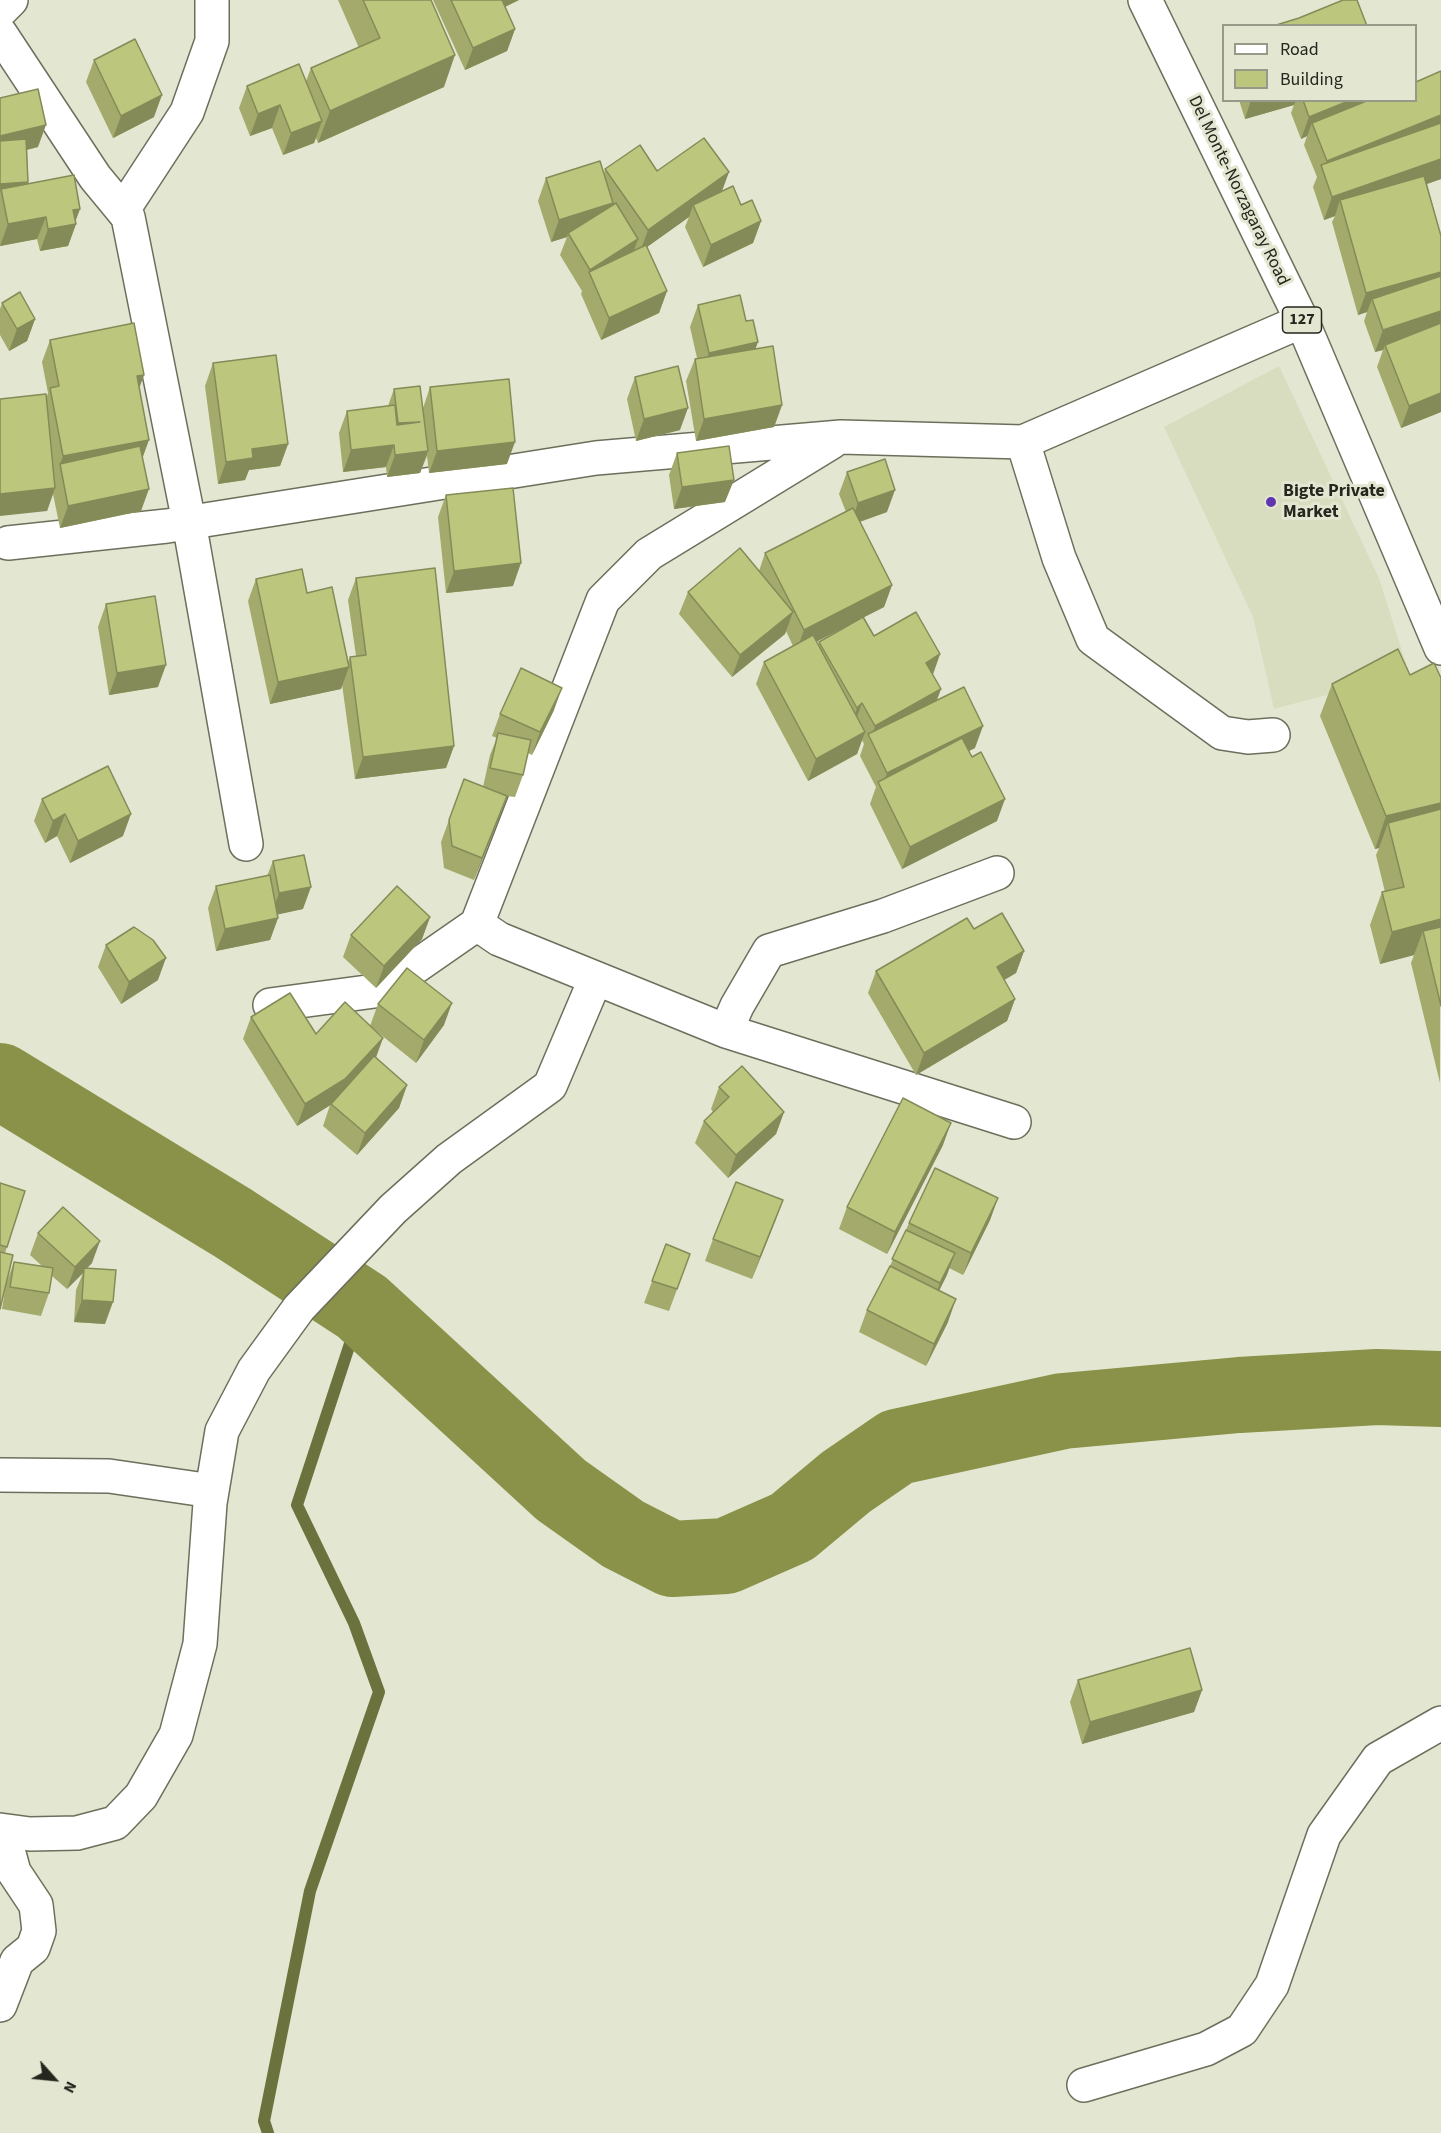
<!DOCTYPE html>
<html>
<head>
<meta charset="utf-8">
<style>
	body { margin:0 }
	#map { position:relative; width:1441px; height:2133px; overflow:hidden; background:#e3e7d1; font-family:"Source Sans 3",sans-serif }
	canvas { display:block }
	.legend { position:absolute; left:1222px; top:24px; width:195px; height:78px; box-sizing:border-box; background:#e3e7d1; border:2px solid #979a89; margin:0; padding:8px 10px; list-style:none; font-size:18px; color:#25261e }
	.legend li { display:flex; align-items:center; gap:12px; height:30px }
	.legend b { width:30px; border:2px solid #979a89 }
	.north { position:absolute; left:24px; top:2049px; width:60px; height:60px; -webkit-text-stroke:4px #e3e7d1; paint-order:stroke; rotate:117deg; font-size:16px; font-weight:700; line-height:24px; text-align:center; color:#25261e }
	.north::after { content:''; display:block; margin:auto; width:21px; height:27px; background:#25261e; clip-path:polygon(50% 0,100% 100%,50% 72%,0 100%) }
</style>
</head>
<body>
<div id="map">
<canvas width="1441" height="2133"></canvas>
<ul class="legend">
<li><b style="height:8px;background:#fff"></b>Road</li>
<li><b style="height:16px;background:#bdc67d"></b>Building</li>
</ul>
<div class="north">N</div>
</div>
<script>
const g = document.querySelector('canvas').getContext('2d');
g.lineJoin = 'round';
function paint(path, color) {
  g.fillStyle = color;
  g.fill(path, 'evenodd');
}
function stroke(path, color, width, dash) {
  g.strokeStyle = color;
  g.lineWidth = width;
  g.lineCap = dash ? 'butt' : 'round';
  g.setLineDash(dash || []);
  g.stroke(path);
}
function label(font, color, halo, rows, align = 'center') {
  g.font = font + ' "Source Sans 3",sans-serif';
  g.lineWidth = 6;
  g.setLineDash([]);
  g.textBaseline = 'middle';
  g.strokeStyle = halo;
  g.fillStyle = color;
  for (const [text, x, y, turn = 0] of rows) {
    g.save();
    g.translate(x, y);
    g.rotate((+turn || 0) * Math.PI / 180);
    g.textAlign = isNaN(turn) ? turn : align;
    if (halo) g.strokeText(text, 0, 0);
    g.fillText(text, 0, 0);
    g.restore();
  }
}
const built = new Path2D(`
	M1279 366 1379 578 1409 673 1274 709 1253 617 1164 427Z`);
const stream = new Path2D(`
	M268 2133 264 2121 310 1891 379 1692 354 1623 297 1505 362 1307`);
const river = new Path2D(`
	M0 1081 233 1223 362 1307 561 1490 623 1534 672 1559 726 1556 792 1527 846 1482 897 1447 1063 1411 1239 1395 1377 1387 1441 1389`);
const minor = new Path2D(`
	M0 11 11 0
	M0 33 95 177 128 217 189 522 246 844
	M123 210 187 112 212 41V0
	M832 442 649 554 603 600 477 924 499 939 726 1031 1014 1122
	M1023 442 1059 558 1093 639 1222 733 1248 737 1273 735
	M8 543 167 526 596 458 841 437 1023 442 1302 321
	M270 1005 382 990 477 924
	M726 1031 737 1006 769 951 883 916 997 873
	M0 1475 109 1476 212 1491
	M0 1830 30 1834 77 1833 115 1823 141 1796 176 1735 200 1644 210 1503 222 1431 254 1370 299 1308 393 1209 449 1159 550 1086 595 980
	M0 2005 17 1961 33 1948 39 1931 36 1905 14 1872 3 1831
	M1084 2085 1206 2049 1242 2030 1272 1985 1324 1835 1378 1759 1441 1723`);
const major = new Path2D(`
	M1145 0 1302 321 1441 648`);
const wall = new Path2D(`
	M338 0H431L444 87 318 143 316 138 314 143 283 155 272 128 250 136 239 108 247 86 306 81 311 68 359 48Z
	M433 0H519L505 7 515 29 507 51 465 70Z
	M94 60 154 117 113 138 86 82Z
	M1441 71V179L1427 184 1441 236V412L1401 428 1377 367 1383 350 1375 352 1364 321 1367 312 1358 315 1332 222 1335 216 1324 220 1313 187 1317 177 1304 145 1307 136 1301 139 1291 113 1294 105 1245 119 1239 100H1416Z
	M0 98 38 147 27 150 28 184 80 209 75 221 76 224 68 246 40 251 37 239 0 246Z
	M605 169 657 171 722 191 741 205 761 221 753 243 703 267 685 227 689 217 647 247 667 291 659 313 601 340 581 294 582 291 560 255 567 237 551 242 538 201 546 178 604 174Z
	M2 303 35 319 27 341 9 351 0 335V309Z
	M698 305 746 321 755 349 782 405 774 427 696 441 686 381 695 359 697 358 690 327Z
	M50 340 144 375 139 387 142 459 141 511 60 528 53 494 47 511 46 399 48 393 42 362Z
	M213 363 288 444 280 466 249 470 245 480 218 484 205 386Z
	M635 377 680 430 636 441 627 399Z
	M430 387 507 464 429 473 427 456 420 473 387 477 386 467 343 472 339 433 347 411 388 406 394 389 423 408Z
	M677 453 725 502 674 509 669 475Z
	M847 472 887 512 860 522 892 585 884 607 864 617 874 636 940 654 933 675 937 700 975 748 969 751 997 821 902 869 870 804 876 787 860 756 864 744 862 740 857 754 808 781 756 684 764 662 793 646 786 631 785 634 732 677 679 614 688 592 759 571 765 553 846 512 839 494ZM861 619 819 642 818 645 816 642Z
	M446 495 513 586 446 593 438 517Z
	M356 578 454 746 446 768 355 779 342 684 341 689 270 704 248 601 256 579 307 593 348 662 350 657 356 656 348 600Z
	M106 604 158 687 109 695 98 627Z
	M1410 675 1441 678 1440 1083 1411 963 1414 955 1380 964 1370 925 1382 892H1385L1376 855 1379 848 1375 849 1320 716 1332 684Z
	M554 710 532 755 528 753 523 775 515 797 506 796 499 818 474 880 444 868 441 842 449 820 483 787 490 755 497 738 492 736 500 714Z
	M42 799 123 836 70 863 57 836 45 843 34 821Z
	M273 861 303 909 278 914V918L270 940 216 951 208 908 216 886 267 876Z
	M430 917 422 939 376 988 343 957 351 935Z
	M974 929 1024 951 1016 973 1004 980 1015 999 1007 1021 916 1075 868 993 876 971Z
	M106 945 158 980 121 1004 98 967Z
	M378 1004 444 1025 416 1063 370 1026Z
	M251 1017 316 1034 383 1038 376 1057 407 1085 399 1108 357 1155 323 1126 330 1105 297 1126 243 1039Z
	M719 1087 784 1112 776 1134 728 1178 695 1143 704 1121 713 1112 711 1109Z
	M943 1145 887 1254 839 1229 847 1207Z
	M0 1183 25 1191 5 1253 13 1255 0 1309Z
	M998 1198 990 1220 963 1275 949 1268 939 1291 948 1322 926 1366 859 1332 867 1310 890 1266 909 1223Z
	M783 1200 752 1279 705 1261 713 1239Z
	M38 1233 92 1263 87 1268 105 1324 74 1322 76 1290 83 1273 67 1289 52 1276 49 1293 41 1316 2 1309 6 1284 14 1262 42 1266 30 1255Z
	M666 1244 690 1254 669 1311 644 1303Z
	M1078 1680 1202 1690 1194 1712 1082 1744 1070 1702Z`);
const shadedWall = new Path2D(`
	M495 0H519L490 14Z
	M515 29 507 51 465 70 473 48Z
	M455 55 444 87 318 143 330 111Z
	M162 95 154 117 113 138 121 116Z
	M1251 100H1296L1294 105 1245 119Z
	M1351 100H1379L1312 123 1307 136 1301 139 1309 117Z
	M280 105 272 128 250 136 258 114Z
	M1441 115V134L1323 171 1327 161Z
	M322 121 314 143 283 155 291 133Z
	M46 125 38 147 0 156V136Z
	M1441 159V179L1344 213 1340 200 1335 216 1324 220 1332 197Z
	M729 172 721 194 693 205 689 217 640 252 648 230Z
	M28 182 20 205 1 189 0 192V184Z
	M613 203 605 225 568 233 567 237 551 242 559 220Z
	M80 209 74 225 76 224 68 246 40 251 48 229 73 210Z
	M46 217 37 239 0 246 8 224Z
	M761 221 753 243 703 267 711 245Z
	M638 239 630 262 589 273 590 270Z
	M1441 272V291L1372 299 1367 312 1358 315 1366 293Z
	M667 291 659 313 601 340 609 318Z
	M1441 311V331L1385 345 1383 350 1375 352 1383 330Z
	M35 319 27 341 9 351 17 329Z
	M758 342 750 364 701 375 709 353Z
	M144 375 136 397 137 376Z
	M1441 393V412L1401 428 1409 406Z
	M782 405 774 427 696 441 704 419Z
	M688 408 680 430 636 441 644 419Z
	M420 422 394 445 386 467 343 472 351 450 390 445 398 423Z
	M149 440 141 462 60 464 63 456Z
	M515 442 507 464 429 473 437 451Z
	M288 444 280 466 249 470 245 480 218 484 226 462 252 449Z
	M428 451 420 473 387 477 395 455Z
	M734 480 725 502 674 509 682 487Z
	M55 488 47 511 0 516V494Z
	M149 489 141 511 60 528 68 506Z
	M895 490 887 512 850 525 858 503Z
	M521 563 513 586 446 593 454 571Z
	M892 585 884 607 796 652 804 630Z
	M793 612 785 634 732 677 740 655Z
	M940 654 932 676 926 663Z
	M166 665 158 687 109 695 117 673Z
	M349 667 341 689 270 704 278 682Z
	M562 688 554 710 532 755 540 732Z
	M941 689 933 711 871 739 875 726Z
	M862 703 854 725 849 731 857 708Z
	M983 726 975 748 883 793 881 789 887 773Z
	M865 732 857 754 808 781 816 759Z
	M454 746 446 768 355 779 363 757Z
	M507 796 499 818 474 880 482 858Z
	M1005 799 997 821 902 869 910 847Z
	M1441 803V832L1388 823 1379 848 1375 849 1386 816Z
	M65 814 57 836 45 843 53 821Z
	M131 814 123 836 70 863 78 841Z
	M311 887 303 909 271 916 279 893Z
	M430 917 422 939 376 988 384 966Z
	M278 918 270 940 216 951 225 929Z
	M1441 919V948L1423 931 1414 955 1380 964 1392 932Z
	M1024 951 1016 973 989 989 997 967Z
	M166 958 158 980 121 1004 129 982Z
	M1015 999 1007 1021 916 1075 924 1053Z
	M452 1003 444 1025 416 1063 424 1040Z
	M383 1038 375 1060 337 1101 297 1126 305 1104Z
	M407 1085 399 1108 357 1155 365 1133Z
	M784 1112 776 1134 728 1178 736 1155Z
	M951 1123 943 1145 887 1254 895 1232Z
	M998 1198 990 1220 963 1275 971 1253Z
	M783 1200 775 1222 752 1279 760 1257Z
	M100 1241 92 1263 84 1271V1268L83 1273 67 1289 75 1267Z
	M955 1253 947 1275 932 1305 940 1283Z
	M956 1299 948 1322 926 1366 934 1344Z
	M82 1300 113 1302 105 1324 74 1322Z
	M1202 1690 1194 1712 1082 1744 1090 1722Z`);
const building = new Path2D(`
	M363 0H431L455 55 330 111 311 68 380 38Z
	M451 0H502L515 29 473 48Z
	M1343 0H1357L1367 26H1273L1299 18Z
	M135 39 162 95 121 116 94 60Z
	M299 64 322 121 291 133 280 105 258 114 247 86Z
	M1441 71V115L1327 161 1312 123 1369 100H1416V82Z
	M38 89 46 125 0 136V98Z
	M1303 100H1351L1309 117Z
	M1441 123V159L1332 197 1321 165Z
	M704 138 729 172 648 230 605 169 640 145 657 171Z
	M26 139 28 182 0 184V141Z
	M600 161 613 203 559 220 546 178Z
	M74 175 80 209 73 210 76 224 48 229 46 217 8 224 1 189Z
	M1424 176 1441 236V272L1366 293 1340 200Z
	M733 186 741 205 752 200 761 221 711 245 693 205Z
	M616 203 638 239 590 270 568 233Z
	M646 245 667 291 609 318 589 272Z
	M1441 276V311L1383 330 1372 299Z
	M20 292 35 319 17 329 2 303Z
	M740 295 746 321 753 320 758 342 709 353 698 305Z
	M134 323 144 375 137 376 149 440 63 456 50 388 59 386 50 340Z
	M1441 323V393L1409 406 1385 345Z
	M773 346 782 405 704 419 695 359Z
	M276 355 288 444 252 449 253 458 226 462 213 363Z
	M678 366 688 408 644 419 635 377Z
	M509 379 515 442 437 451 430 387Z
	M420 386 428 451 395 455 394 445 351 450 347 411 395 405 397 425 420 422 398 423 394 389Z
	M46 394 55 488 0 494V399Z
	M140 446 149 489 68 506 60 464Z
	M729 446 734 480 682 487 677 453Z
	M885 459 895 490 858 503 847 472Z
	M513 488 521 563 454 571 446 495Z
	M853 508 892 585 804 630 765 553Z
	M740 548 793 612 740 655 688 592Z
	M435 568 454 746 363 757 350 657 366 655 356 578Z
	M302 569 307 593 332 587 349 667 278 682 256 579Z
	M155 596 166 665 117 673 106 604Z
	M916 612 940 654 926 663 941 689 875 726 862 703 857 708 819 642 863 617 874 636Z
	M813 635 865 732 816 759 764 662Z
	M1398 649 1410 675 1434 663 1441 678V803L1386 816 1332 684Z
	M521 668 562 688 540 732 500 714Z
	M964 687 983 726 887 773 868 734Z
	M498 733 531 740 523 775 490 768Z
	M962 738 972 757 981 752 1005 799 910 847 878 782Z
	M108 766 131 814 78 841 65 814 53 821 42 799Z
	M464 779 507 796 482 858 452 846 449 820Z
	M1441 809V919L1392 932 1382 892 1404 887 1388 823Z
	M304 855 311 887 279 893 273 861Z
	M270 875 278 918 225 929 216 886Z
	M397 886 430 917 384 966 351 935Z
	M1002 913 1024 951 997 967 1015 999 924 1053 876 971 967 918 974 929Z
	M134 927 153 940 166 958 129 982 106 945Z
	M1441 927V1006L1423 931Z
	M407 968 452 1003 424 1040 378 1004Z
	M290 993 316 1034 345 1002 383 1038 345 1079 305 1104 251 1017Z
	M374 1056 407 1085 365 1133 331 1104Z
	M742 1066 784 1112 736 1155 704 1121 729 1097 719 1087Z
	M903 1098 951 1123 895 1232 847 1207Z
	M935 1168 998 1198 971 1253 909 1223Z
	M736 1182 783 1200 760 1257 713 1239Z
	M0 1183 25 1191 7 1247 0 1245Z
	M63 1207 100 1241 75 1267 38 1233Z
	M906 1230 955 1253 940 1283 892 1259Z
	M666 1244 690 1254 677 1289 652 1281Z
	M0 1252 13 1255 0 1309Z
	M14 1262 53 1268 49 1293 10 1287Z
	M890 1266 956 1299 934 1344 867 1310Z
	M84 1268 116 1270 113 1302 82 1300Z
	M1190 1648 1202 1690 1090 1722 1078 1680Z`);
const markers = [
	[1271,502,6,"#6036ae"]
];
const shields = [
	[1302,320,39]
];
const shieldNames = [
	["127",1302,320]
];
const streetNames = [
	["Del Monte-Norzagaray Road",1238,191,64]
];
const poiNames = [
	["Bigte Private",1283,492],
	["Market",1283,513]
];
paint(built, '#d9ddc0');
stroke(stream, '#6c723d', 12);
stroke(river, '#8a924a', 76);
stroke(minor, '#6c6f5b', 36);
stroke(major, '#6c6f5b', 36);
stroke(minor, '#fff', 33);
stroke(major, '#fff', 33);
paint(wall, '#a3aa6c');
paint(shadedWall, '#848b58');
paint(building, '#bdc67d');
stroke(building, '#848b58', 1.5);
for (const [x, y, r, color] of markers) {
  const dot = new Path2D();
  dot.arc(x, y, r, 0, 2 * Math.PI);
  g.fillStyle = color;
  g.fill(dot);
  stroke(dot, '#e3e7d1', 2);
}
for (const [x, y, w] of shields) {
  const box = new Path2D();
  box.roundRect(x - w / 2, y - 13, w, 26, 4.5);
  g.fillStyle = '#e3e7d1';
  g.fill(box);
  stroke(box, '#25261e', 1.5);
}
label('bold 16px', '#25261e', null, shieldNames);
label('18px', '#25261e', '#e3e7d1', streetNames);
label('bold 18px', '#25261e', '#e3e7d1', poiNames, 'left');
</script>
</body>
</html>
